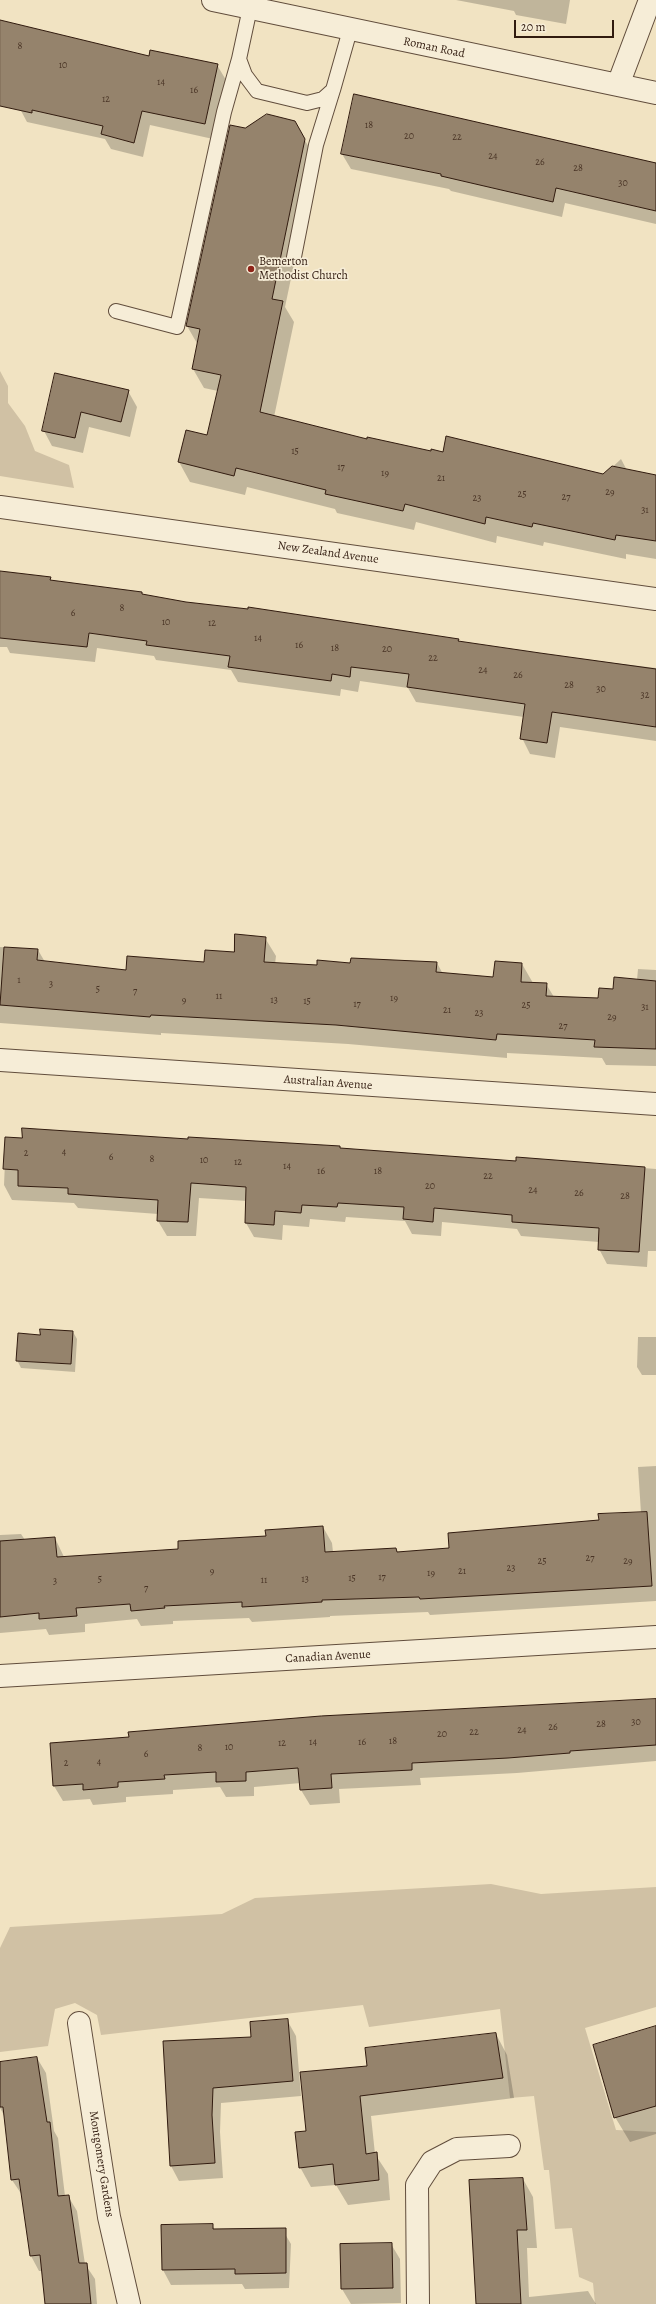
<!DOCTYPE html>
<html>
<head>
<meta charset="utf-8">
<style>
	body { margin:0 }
	#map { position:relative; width:656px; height:2304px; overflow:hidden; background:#f1e3c2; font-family:Alegreya,serif }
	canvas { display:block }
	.scale { position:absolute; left:514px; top:20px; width:100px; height:18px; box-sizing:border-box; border:2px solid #311b0f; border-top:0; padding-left:5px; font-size:12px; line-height:14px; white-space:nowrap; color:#311b0f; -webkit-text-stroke:3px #f6edd7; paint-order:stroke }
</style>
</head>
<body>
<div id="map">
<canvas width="656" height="2304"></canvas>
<div class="scale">20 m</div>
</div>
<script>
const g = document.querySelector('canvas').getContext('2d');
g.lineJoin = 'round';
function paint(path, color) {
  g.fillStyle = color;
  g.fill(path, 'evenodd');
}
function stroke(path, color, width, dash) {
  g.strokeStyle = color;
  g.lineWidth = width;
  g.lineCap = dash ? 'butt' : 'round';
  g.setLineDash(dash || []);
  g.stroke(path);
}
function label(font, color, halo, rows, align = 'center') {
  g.font = font + ' Alegreya,serif';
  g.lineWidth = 3.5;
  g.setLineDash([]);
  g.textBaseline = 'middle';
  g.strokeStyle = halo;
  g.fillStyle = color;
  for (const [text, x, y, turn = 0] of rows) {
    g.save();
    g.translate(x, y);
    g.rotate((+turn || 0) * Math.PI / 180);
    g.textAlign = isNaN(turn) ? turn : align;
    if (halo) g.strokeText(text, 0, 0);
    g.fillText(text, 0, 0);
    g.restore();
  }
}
const green = new Path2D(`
	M0 371 8 386V403L25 426 35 451 69 465 74 488 0 476Z
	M491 1884 541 1894 656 1887V2007L585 2028 616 2130 656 2132V2304H595L593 2283 579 2277 572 2228 555 2229 549 2170H544L534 2096 510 2098 500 2009 369 2027 363 2005 101 2035 97 2015 75 2003 55 2009 48 2046 0 2052V1948L10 1927 222 1914 255 1898Z`);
const shadow = new Path2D(`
	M456 0H570L566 24 516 15 514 11Z
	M0 21 150 58 217 65 226 80 213 139 150 125 143 157 111 149 105 139 27 122 19 107 0 92Z
	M355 95 656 163V224L565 203 562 217 451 191 449 189 351 169 342 154Z
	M294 122 316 159 285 307 294 322 274 417 368 440 432 452 604 475 621 459 631 478 656 483V559L626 554V559L544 542 543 546 497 536 496 543 416 522 414 530 337 513 335 509 247 487 245 495 190 482 179 462 186 431 208 436 218 391 204 388 193 369 198 345 187 326 245 129Z
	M56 374 128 391 137 407 130 437 89 427 83 453 52 446 44 431Z
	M0 572 50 578 52 581 186 603 458 639 460 642 540 654 656 668V741L560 727 555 758 530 754 522 738 524 717 416 702 408 688 360 681 358 692 341 689 340 696 238 682 231 670 156 660 154 656 97 648 95 662 10 653 7 647H0Z
	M265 938 276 956 275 964 318 966 351 964 437 963 443 974 494 978 522 964 533 983 546 984 554 997 599 1000 614 990 637 980 638 969 656 970V1066L606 1065 602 1058 507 1053V1058L348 1044 161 1033V1035L0 1023V947L38 950 45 962 127 971 205 963 235 953Z
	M6 1138 189 1140 340 1147 341 1149 517 1162V1158L656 1169V1251H648L647 1267 607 1264 599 1249V1242L521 1236 517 1229 442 1222 441 1236 412 1234 405 1221 346 1217 345 1222 310 1219 309 1227 283 1225 282 1240 254 1237 246 1223 247 1201 199 1198 196 1236H167L158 1221V1214L78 1208 74 1203 12 1200 4 1185Z
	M73 1332 77 1339 75 1372 21 1368 17 1360 40 1336Z
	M638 1337H656V1375H642L637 1367Z
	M656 1466V1601L430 1615 428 1612 330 1616V1617L252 1622 249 1618 173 1621V1624L141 1626 137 1619 85 1624V1632L49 1635 46 1629 0 1633V1535L21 1534 25 1540 55 1538 64 1557 179 1550 323 1527 332 1543 333 1552 396 1549 398 1553 450 1548 641 1513 638 1467Z
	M656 1700V1761L517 1773 420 1778 421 1785 339 1789 340 1803 310 1805 301 1790V1783L254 1787V1796L226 1797 220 1787 173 1790V1794L126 1797V1802L93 1805 90 1799 63 1801 54 1786 52 1744 130 1738 186 1729V1727L566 1703 567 1705Z
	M287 2020 296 2036 301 2096 221 2103 220 2132 223 2178 179 2181 171 2166 164 2042 252 2038Z
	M656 2027V2134L630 2142 615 2117Z
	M496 2034 507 2055 514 2098 371 2116 375 2154 388 2174 390 2200 348 2205 336 2185 311 2187 300 2167 307 2132 368 2066Z
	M37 2058 46 2073 54 2131 58 2138 65 2196H68L77 2211 85 2264 95 2279 97 2304H46L42 2271H39L31 2256 22 2195 12 2180 5 2117 0 2108V2063Z
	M523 2179 533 2197 537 2248H527L529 2297 588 2291 596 2304H477Z
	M212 2225 215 2230 282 2229 291 2244 289 2288 245 2289 242 2284 171 2285 163 2270Z
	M391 2244 400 2259 401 2303 351 2304 342 2289Z`);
const building = new Path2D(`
	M0 20 149 56 150 50 218 64 205 124 142 111 134 143 101 134 103 126 32 110V113L0 106Z
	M354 94 656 163V211L556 188 553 202 441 176V174L341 154Z
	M267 114 295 121 305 139 272 299 283 301 260 412 367 439V437L431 451V449L443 452 446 436 603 474 612 466 656 475V541L616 535 615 540 533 523 532 527 486 517 485 524 405 504 403 511 325 494 326 490 236 468 234 476 178 462 186 430 207 435 221 375 192 369 200 329 186 326 230 125 245 128Z
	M55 373 129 390 121 422 81 412 75 438 42 431Z
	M0 571 51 577 50 580 142 592V594L186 602 248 609V607L459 639 458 641 540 653 656 669V727L552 712 547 743 520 739 525 704 407 687 409 674 351 667 350 677 332 674 331 681 228 667 230 656 146 645 147 641 89 633 87 647 0 638Z
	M235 934 266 937 264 962 317 965V960L350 963 351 958 437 962 436 972 493 977 495 961 522 963 521 982 547 983 546 996 598 998 599 988 613 989 614 977 656 981V1049L594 1047 595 1040 497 1034 496 1040 336 1025 151 1015 150 1017 0 1005 4 947 38 949 37 960 126 970 127 956 204 962 205 950 234 952Z
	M22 1128 188 1139V1137L340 1146V1148L516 1161V1157L645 1167 639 1252 598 1250 599 1228 512 1222V1215L434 1208 433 1222 403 1219 404 1207 338 1203 337 1207 302 1205 301 1213 275 1211 274 1225 245 1223 246 1187 219 1185 191 1183 188 1222 157 1221 158 1200 68 1194V1188L18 1186V1170L3 1169 5 1137 22 1138Z
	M40 1329 73 1331 71 1364 16 1361 18 1333 40 1335Z
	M647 1512 652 1586 420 1599 419 1597 322 1600V1602L242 1607V1602L164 1606 165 1608 131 1611 130 1604 76 1608 77 1616 39 1619V1613L0 1617V1541L55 1537 57 1557 178 1549V1541L266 1536 265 1530 323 1526 325 1552 396 1548 397 1552 449 1548 448 1533 599 1520 598 1514Z
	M656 1699V1745L570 1751V1753L508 1758 412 1763V1770L331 1774 332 1788 300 1790 298 1768 246 1772V1781L216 1782V1772L164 1775 165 1779 118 1782V1787L83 1790V1784L53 1786 50 1743 129 1737 128 1732 321 1716Z
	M288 2019 293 2081 213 2088 212 2115 215 2163 170 2166 163 2041 251 2037 250 2022Z
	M656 2026V2106L614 2118 593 2045Z
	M496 2033 503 2078 360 2096 366 2154 377 2152 379 2180 335 2185 333 2164 299 2168 295 2132 306 2131 300 2072 367 2066 365 2048Z
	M37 2057 47 2122H50L58 2196 69 2195 79 2263H87L91 2304H45L40 2255 30 2256 19 2179 11 2180 3 2107H0V2062Z
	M523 2178 527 2230H517L521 2304H476L469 2180Z
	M213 2224V2229L286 2228V2273L235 2274V2269L162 2270 161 2225Z
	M392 2243 393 2288 341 2289 340 2244Z`);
const lane = new Path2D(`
	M250 8 239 59 245 75 257 91 307 103 323 99 333 90 350 30
	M294 257 316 145 333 90
	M116 311 177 327 224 112 239 59`);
const street = new Path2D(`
	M213 0 656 93
	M618 85 650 0
	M0 507 656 599
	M0 1060 656 1104
	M0 1676 656 1637
	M79 2023 109 2217 129 2304
	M418 2304 417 2185 432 2162 457 2149 509 2146`);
const markers = [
	[251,269,4,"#8f2418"]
];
const numberNames = [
	["8",20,47],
	["10",63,66],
	["14",161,83],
	["16",194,91],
	["12",106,100],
	["18",369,126],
	["20",409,137],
	["22",457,138],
	["24",493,157],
	["26",540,163],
	["28",578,169],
	["30",623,184],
	["15",295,452],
	["17",341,468],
	["19",385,474],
	["21",441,479],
	["29",610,493],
	["25",522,495],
	["27",566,498],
	["23",477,499],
	["31",645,511],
	["8",122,609],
	["6",73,614],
	["10",166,623],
	["12",212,624],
	["14",258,639],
	["16",299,646],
	["18",335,649],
	["20",387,650],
	["22",433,659],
	["24",483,671],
	["26",518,676],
	["28",569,686],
	["30",601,690],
	["32",645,696],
	["1",19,981],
	["3",51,985],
	["5",98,990],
	["7",135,992],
	["11",219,997],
	["19",394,999],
	["9",184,1001],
	["13",274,1001],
	["15",307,1002],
	["17",357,1005],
	["25",526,1006],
	["31",645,1008],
	["21",447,1011],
	["23",479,1014],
	["29",612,1018],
	["27",563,1027],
	["4",64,1153],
	["2",26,1154],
	["6",111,1158],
	["8",152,1160],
	["10",204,1161],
	["12",238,1163],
	["14",287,1167],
	["16",321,1172],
	["18",378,1172],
	["22",488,1177],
	["20",430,1187],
	["24",533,1191],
	["26",579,1194],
	["28",625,1197],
	["27",590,1559],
	["25",542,1562],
	["29",628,1562],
	["23",511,1569],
	["9",212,1572],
	["21",462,1572],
	["19",431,1574],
	["17",382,1578],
	["15",352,1579],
	["5",100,1580],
	["13",305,1580],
	["11",264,1581],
	["3",55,1582],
	["7",146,1589],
	["30",636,1723],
	["28",601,1725],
	["26",553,1728],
	["24",522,1731],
	["22",474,1733],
	["20",442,1735],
	["18",393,1742],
	["14",313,1743],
	["16",362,1743],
	["12",282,1744],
	["10",229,1748],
	["8",200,1749],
	["6",146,1755],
	["4",99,1763],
	["2",66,1764]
];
const streetNames = [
	["Roman Road",434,48,12],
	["New Zealand Avenue",328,553,8],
	["Australian Avenue",328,1083,4],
	["Canadian Avenue",328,1657,-3],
	["Montgomery Gardens",101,2164,81]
];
const poiNames = [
	["Bemerton",259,262],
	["Methodist Church",259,276]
];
paint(green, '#d0c1a4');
paint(shadow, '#0003');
paint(building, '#95836c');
stroke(building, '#311b0f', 1);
stroke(lane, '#614d3c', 16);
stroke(street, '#614d3c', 24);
stroke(lane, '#f6edd7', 14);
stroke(street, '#f6edd7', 22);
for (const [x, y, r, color] of markers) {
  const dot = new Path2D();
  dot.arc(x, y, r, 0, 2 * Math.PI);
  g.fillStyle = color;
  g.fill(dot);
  stroke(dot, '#f6edd7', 1.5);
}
label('10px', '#4a3526', null, numberNames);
label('12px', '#311b0f', '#f6edd7', streetNames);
label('12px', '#311b0f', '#f6edd7', poiNames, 'left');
</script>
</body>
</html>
